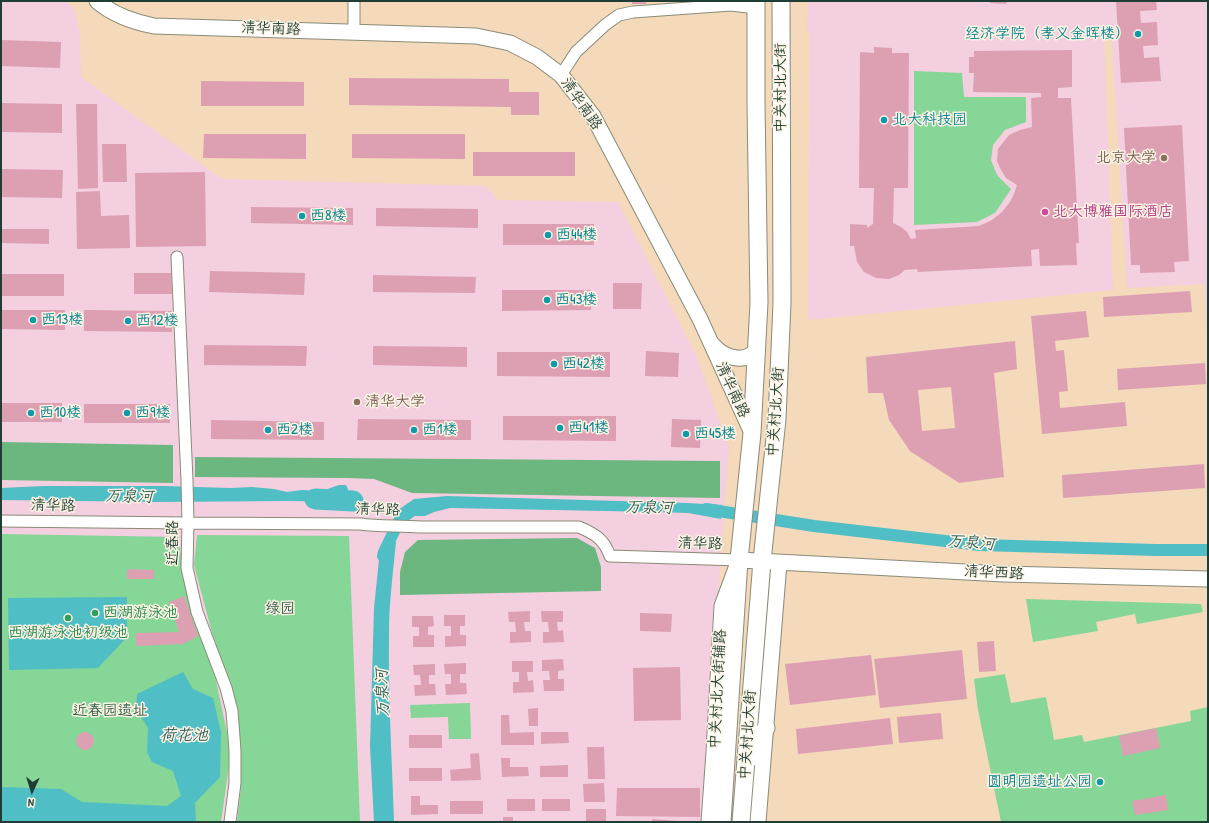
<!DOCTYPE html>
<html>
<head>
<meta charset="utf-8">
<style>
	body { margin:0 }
	#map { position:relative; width:1209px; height:823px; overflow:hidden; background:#f4d9bb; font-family:"Patrick Hand",sans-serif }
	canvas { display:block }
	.frame { position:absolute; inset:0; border:2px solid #1f3d34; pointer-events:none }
	.north { position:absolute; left:12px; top:771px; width:40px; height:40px; -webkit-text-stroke:3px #fcf5e5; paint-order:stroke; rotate:184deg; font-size:11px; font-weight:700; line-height:16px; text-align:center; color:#1f3d34 }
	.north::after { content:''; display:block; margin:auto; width:14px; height:18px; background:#1f3d34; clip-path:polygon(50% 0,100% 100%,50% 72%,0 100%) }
</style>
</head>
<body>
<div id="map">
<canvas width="1209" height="823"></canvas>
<div class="frame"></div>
<div class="north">N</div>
</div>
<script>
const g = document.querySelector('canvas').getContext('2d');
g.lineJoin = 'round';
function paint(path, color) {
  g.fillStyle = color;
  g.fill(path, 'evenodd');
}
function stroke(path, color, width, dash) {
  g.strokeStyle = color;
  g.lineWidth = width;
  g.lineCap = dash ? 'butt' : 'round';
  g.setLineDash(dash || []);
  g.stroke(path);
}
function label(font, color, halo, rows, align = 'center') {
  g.font = font + ' "Patrick Hand","LXGW WenKai TC",sans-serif';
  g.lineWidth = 3;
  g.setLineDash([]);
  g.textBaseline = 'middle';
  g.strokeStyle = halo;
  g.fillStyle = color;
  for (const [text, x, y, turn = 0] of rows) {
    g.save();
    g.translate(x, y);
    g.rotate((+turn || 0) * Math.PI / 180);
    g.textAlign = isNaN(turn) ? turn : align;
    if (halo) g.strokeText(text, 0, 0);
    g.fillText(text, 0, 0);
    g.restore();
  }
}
const built = new Path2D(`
	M1 1H66L75 10 80 34 81 77 222 179 486 186 498 200 618 202 697 357 729 447 702 822H1Z
	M808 1H1208V348L1204 284 1127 288 1111 26 1101 27 1104 38 1113 290 808 320 810 33 807 32Z`);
const green = new Path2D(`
	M914 71 962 73 964 97H1026V122L1005 130 993 145 991 160 997 175 1011 189 995 213 977 222 914 225Z
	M1 534 178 537 187 593 214 671 231 752 221 822H1Z
	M197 535 349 536 360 822H237L241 788 238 709 213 636 194 565Z
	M1026 599 1201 604 1203 612 1137 624 1135 614 1096 622 1098 631 1033 642Z
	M1005 674 1011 703 1046 697 1054 740 1082 735 1084 742 1191 721 1190 711 1208 707V822H1001L978 710 974 679Z
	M470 703 471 739H449L448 717 411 718 410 705Z`);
const forest = new Path2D(`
	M1 442 173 445V483L1 480Z
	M195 457 720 461V498L412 493 374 479 348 478 195 477Z
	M577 538 595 548 601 567V591L400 595V572L405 552 418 540Z`);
const water = new Path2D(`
	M339 485H346L348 489 344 502 289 501 156 502 1 500V488L43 486H164L230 488 252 487 274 489 287 492 302 490 322 491Z
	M447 496 687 503 722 505 721 519 688 513 657 512 450 508 434 512 425 516H400L398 510 414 499Z
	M384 541 396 542C393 573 389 603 389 633 388 696 392 759 394 822H374L370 747 374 608 380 550Z
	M127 597V637L98 668 9 670 8 598Z
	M183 672 193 689 213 698 221 732 220 777 195 803 196 822H1V787L61 789 82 802 167 806 181 796 173 771 152 762 147 752 148 728 136 709 137 694Z`);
const canal = new Path2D(`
	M706 509 814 526 980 545 1156 550H1208
	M383 556 384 552 400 519 417 507`);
const river = new Path2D(`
	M315 499 353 501`);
const building = new Path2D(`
	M632 1H646V4H632Z
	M990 1H1007L1006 4 990 3Z
	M1116 1H1156L1157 10 1140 11 1141 23 1157 22 1158 45 1143 46 1144 58 1159 57 1161 81 1121 83Z
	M1 40 61 42 60 68 1 66Z
	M874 47 892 48V53H909L908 188H894L893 223 901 227 907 232 911 239 916 238 915 230 979 226 992 220 1002 212 1010 202 1014 194 1017 185 1006 178 1001 170 997 161 998 149 1009 135 1020 130 1032 127 1031 98 1041 97V93L973 92 974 73H969V57H974V51L1072 50V87L1058 88V98H1071L1079 243H1076L1077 265 1040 266 1039 249 1031 250 1032 266 918 272 917 269 905 270 899 275 889 279 876 278 864 272 857 262 854 246H850V224L867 225V228L873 224 874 188H859L860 52 874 53Z
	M349 78 509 79V92H539V115H511V107L349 105Z
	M201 81 304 82V106H201Z
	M1 103 62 104V133L1 132Z
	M76 104H97L98 188 78 189Z
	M1182 125 1189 261 1174 262 1175 272 1140 273V265H1131L1124 128Z
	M204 134H306V159L203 158Z
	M352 134H465V159L352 158Z
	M102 144H126L127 182H103Z
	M473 152H575V176H473Z
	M1 169 63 170 62 198 1 197Z
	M205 172 206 246 136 247 135 173Z
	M100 191 101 216 129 215 130 248 77 249 76 192Z
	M251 207 353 208V225L251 223Z
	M376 208 478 209V228L376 226Z
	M503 224H594V245H503Z
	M1 229H49V244L1 243Z
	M210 271 305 273 304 295 209 292Z
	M134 273H171L172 294H134Z
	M1 274H64V296H1Z
	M373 275 476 277 475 293 373 292Z
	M613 283H642L641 309H613Z
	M502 290H591V310L502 311Z
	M1190 291 1192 312 1104 317 1103 297Z
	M1 310H65V330L1 329Z
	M84 310 172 311V332L84 331Z
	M1086 311 1089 337 1055 341 1056 351 1064 350 1068 391 1059 392 1060 408 1125 402 1127 426 1042 434 1031 316Z
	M1015 341 1017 369 994 373 1004 477 959 483 910 451 889 420 883 393H868L866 357ZM951 387 955 428 922 431 918 390Z
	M204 345 307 346 306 366 204 365Z
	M373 346 467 347V367L373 365Z
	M646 351 679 353 678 377 645 376Z
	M497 352H610V377L497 376Z
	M1205 363 1206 384 1118 390 1117 369Z
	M1 403H62V422H1Z
	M84 404H170V423H84Z
	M503 416H616V441L503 440Z
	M358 419 471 420V440H357Z
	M672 419 701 420 700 448 671 447Z
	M211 420 324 422V440L211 439Z
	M1204 464 1205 488 1063 498 1062 475Z
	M127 569 154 570V579H127Z
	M184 596 198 636 183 644 136 646V633L179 632 169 602Z
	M530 611V622H524L525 631H531V642L510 643V632H516L515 622H509L508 612Z
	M541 611H563V622H557L558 631 563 630 564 642 543 643V632H549L548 622H542Z
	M640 613 672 614 671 632 640 631Z
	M444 615H465V626H460V635H466V646L445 647V636H451V626H444Z
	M412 616H433L434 626 428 627V635H434V647H413V636H419V627H412Z
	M994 641 996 671 979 672 977 642Z
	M962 650 967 699 880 708 874 659Z
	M871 655 876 695 790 705 785 664Z
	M563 659 564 670 558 671V679H564V691H544L543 680H550L549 671H542V660Z
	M512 661H533V672H527L528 681 533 680 534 692 513 693V682H519V672H512Z
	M466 663V674H460V683H466L467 694 446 695 445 684H451V674H445L444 664Z
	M435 664V675H429V684H435L436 695 415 696 414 685H421L420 675H414L413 665Z
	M680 667 681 720 634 721 633 668Z
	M538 708V726H529L528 709Z
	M941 713 943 739 899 743 897 717Z
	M501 715H509L510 733 534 732V745H501Z
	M890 718 893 744 798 754 796 729Z
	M1156 728 1160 748 1123 756 1119 736Z
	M76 741a9 9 0 1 1 18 0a9 9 0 1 1-18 0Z
	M541 732H568L569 743 541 744Z
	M409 735H442V748H409Z
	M587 747H604L605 779H588Z
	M479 753 481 780 451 781 450 770 471 768 470 754Z
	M501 758H510V767H528L529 776 502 777Z
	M568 765V777H540V766Z
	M409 768H442V781H409Z
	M604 783 605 802H584L583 784Z
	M617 788H700V817L616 816Z
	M1166 795 1168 810 1135 815 1132 801Z
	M411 796H420V805H438V814L411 815Z
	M507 799H535V811H507Z
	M542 799H570V811H542Z
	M450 801H483V814H450Z
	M586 809H606V822H586Z
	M503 817H513V822H503Z
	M652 819 678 821V822H652Z`);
const street = new Path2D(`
	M354 1V32
	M561 75 576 52 605 25 619 15 633 12 731 5 756 8
	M177 257 187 480 188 523 187 568 197 612 226 688 232 711 235 751V783L230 822
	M1 521 188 523 360 524C380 527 401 525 421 527H579C595 534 604 539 610 556L739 560`);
const secondary = new Path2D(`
	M97 1C112 14 134 22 154 26L476 36 510 43 537 57 561 75 593 116 700 319 752 433
	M713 345C723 357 745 365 756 350
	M709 822 714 752 722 606 739 560 1004 574 1208 579
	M758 822 779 563`);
const primary = new Path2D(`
	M749 759 766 728
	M722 822 739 560 752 433 759 303 756 104V1
	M741 822 762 561 777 419 782 303 781 1`);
const markers = [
	[1138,34,4,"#0f9aa8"],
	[884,120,4,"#0f9aa8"],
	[1164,158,4,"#8d6e63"],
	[1045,212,4,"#d1479c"],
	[302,216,4,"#0f9aa8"],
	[548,235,4,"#0f9aa8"],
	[547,300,4,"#0f9aa8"],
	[33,320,4,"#0f9aa8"],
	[128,321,4,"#0f9aa8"],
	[554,364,4,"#0f9aa8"],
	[357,402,4,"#8d6e63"],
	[31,413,4,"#0f9aa8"],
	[127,413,4,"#0f9aa8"],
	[560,428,4,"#0f9aa8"],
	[268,430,4,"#0f9aa8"],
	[414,430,4,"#0f9aa8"],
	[686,434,4,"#0f9aa8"],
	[95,613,4,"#2e9e5b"],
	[68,618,4,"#2e9e5b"],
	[1100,782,4,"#0f9aa8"]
];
const streetNames = [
	["清华南路",271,29,2],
	["中关村北大街",781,88,-90],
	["清华南路",581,104,55],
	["清华南路",732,390,65],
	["中关村北大街",776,412,-86],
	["清华路",53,506,1],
	["清华路",378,510,2],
	["近春路",173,543,-90],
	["清华路",700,544,1],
	["清华西路",994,573,3],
	["中关村北大街辅路",718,689,-87],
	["中关村北大街",748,735,-86]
];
const cultureNames = [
	["经济学院（孝义金晖楼）",1130,34,"right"],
	["北大科技园",892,120],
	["西8楼",310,216],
	["西44楼",556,235],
	["西43楼",555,300],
	["西13楼",41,320],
	["西12楼",136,321],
	["西42楼",562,364],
	["西10楼",39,413],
	["西9楼",135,413],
	["西41楼",568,428],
	["西2楼",276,430],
	["西1楼",422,430],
	["西45楼",694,434],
	["圆明园遗址公园",1092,782,"right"]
];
const educationNames = [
	["北京大学",1156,158],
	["清华大学",365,402,"left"]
];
const hotelNames = [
	["北大博雅国际酒店",1053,212]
];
const parkNames = [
	["绿园",280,609],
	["近春园遗址",110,711]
];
const leisureNames = [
	["西湖游泳池",103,613],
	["西湖游泳池初级池",68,633,"center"]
];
const waterNames = [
	["万泉河",129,497,1],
	["万泉河",649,508,1],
	["万泉河",971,543,5],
	["万泉河",383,693,-92],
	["荷花池",184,736]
];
paint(built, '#f3cfdf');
paint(green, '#85d697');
paint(forest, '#6cb780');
paint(water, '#4fbec5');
stroke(canal, '#4fbec5', 12);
stroke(river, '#4fbec5', 21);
paint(building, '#dda0b3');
stroke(street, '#8a8b78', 13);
stroke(secondary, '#8a8b78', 17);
stroke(primary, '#8a8b78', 19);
stroke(street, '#fff', 11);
stroke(secondary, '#fff', 15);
stroke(primary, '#fff', 17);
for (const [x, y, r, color] of markers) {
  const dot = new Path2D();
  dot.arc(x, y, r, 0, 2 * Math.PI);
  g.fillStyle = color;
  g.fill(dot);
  stroke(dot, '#fcf5e5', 1.5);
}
label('15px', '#1f3d34', '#fcf5e5', streetNames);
label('15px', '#0d838f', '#fcf5e5', cultureNames, 'left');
label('15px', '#785e54', '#fcf5e5', educationNames, 'right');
label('15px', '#b23c85', '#fcf5e5', hotelNames, 'left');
label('15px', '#335c48', '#fcf5e5', parkNames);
label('15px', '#27864d', '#fcf5e5', leisureNames, 'left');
label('italic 16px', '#2b5d58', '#fcf5e5', waterNames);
</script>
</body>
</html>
